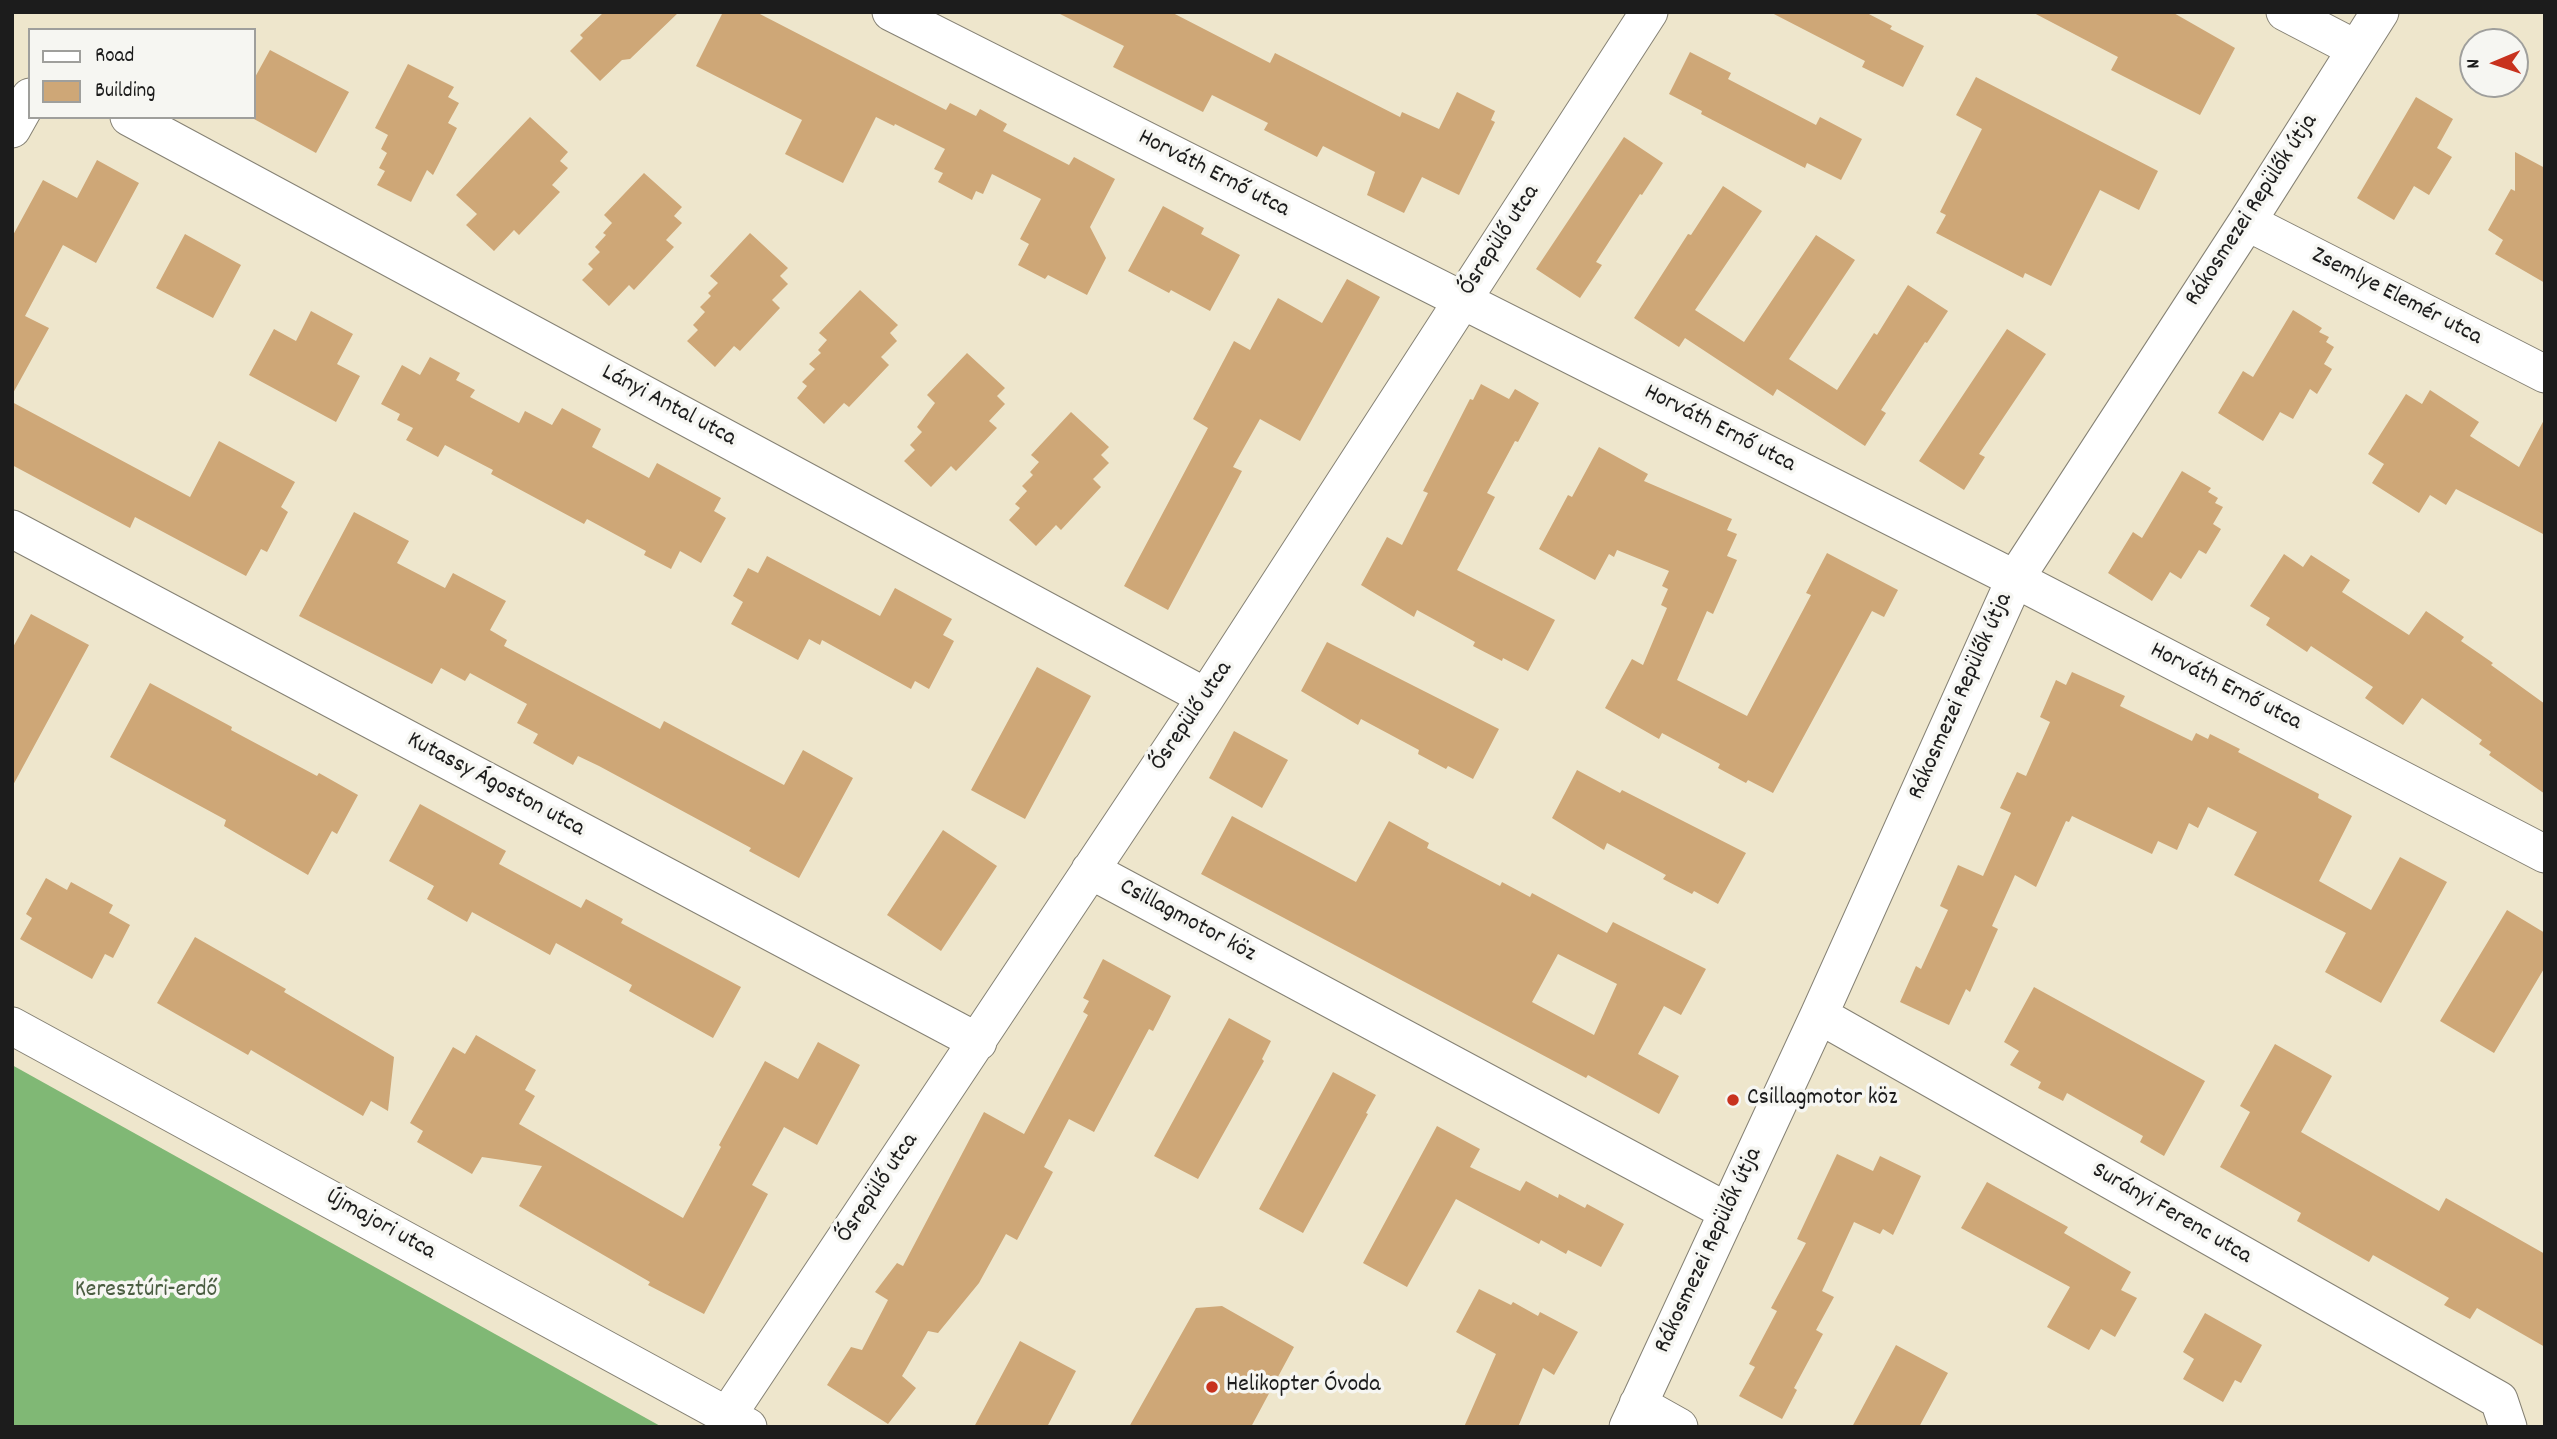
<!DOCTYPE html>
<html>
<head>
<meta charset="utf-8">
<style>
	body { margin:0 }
	#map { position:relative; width:2557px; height:1439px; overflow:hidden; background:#eee6cc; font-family:Dekko,sans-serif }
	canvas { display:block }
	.frame { position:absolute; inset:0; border:14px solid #1c1c1c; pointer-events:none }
	.legend { position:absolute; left:28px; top:28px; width:228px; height:91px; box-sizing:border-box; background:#f6f6f2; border:2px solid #9f9f9c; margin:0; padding:9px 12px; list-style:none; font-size:21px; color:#1c1c1c }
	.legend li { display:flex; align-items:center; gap:14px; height:35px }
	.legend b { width:35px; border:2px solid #9f9f9c }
	.north { position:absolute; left:2459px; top:28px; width:70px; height:70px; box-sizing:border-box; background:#f6f6f2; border:2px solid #9f9f9c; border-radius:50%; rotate:268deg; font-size:19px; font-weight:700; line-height:28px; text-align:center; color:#1c1c1c }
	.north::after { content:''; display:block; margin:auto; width:24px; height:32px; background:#c8321e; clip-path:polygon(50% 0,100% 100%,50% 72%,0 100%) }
</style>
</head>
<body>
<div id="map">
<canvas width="2557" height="1439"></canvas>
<div class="frame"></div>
<ul class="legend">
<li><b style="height:9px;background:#fff"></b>Road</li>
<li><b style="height:19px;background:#cea777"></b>Building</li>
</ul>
<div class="north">N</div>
</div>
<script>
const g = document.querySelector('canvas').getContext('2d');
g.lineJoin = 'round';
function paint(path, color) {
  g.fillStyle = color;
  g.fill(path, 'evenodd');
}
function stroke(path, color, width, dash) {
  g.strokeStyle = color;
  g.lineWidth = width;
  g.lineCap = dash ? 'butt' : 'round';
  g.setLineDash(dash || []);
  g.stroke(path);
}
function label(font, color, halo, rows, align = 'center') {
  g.font = font + ' Dekko,sans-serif';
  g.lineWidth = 7;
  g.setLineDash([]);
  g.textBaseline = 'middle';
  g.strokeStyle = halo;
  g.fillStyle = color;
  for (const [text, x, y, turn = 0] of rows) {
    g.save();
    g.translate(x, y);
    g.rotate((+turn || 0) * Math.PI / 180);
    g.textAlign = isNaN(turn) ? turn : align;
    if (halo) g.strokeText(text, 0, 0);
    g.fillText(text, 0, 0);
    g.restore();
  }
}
const forest = new Path2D(`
	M12 1065 662 1427H12Z`);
const building = new Path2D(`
	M604 12H679L630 59 622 60 600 81 570 51 583 38 580 35Z
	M723 12H756L946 110 950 103 976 116 980 109 1007 124 1003 131 1069 165 1074 157 1115 179 1090 227 1106 258 1087 295 1048 275 1045 279 1018 265 1029 244 1020 239 1041 199 992 174 983 194 976 191 972 200 938 182 943 173 934 169 945 149 895 124 894 126 876 117 843 183 785 154 802 120 696 66Z
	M1056 12H1171L1270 63 1275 53 1400 117 1402 112 1439 129 1457 92 1495 111 1491 120 1495 122 1459 195 1422 177 1404 213 1367 195 1375 172 1323 146 1317 157 1264 130 1268 123 1212 95 1203 112 1113 67 1124 46Z
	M1770 12H1865L1892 26 1890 29 1924 46 1903 87 1862 67 1865 61Z
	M2032 12H2172L2235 48 2200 115 2111 70 2118 57Z
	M270 50 349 92 316 153 254 119V79Z
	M1690 52 1731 73 1728 79 1816 125 1820 117 1862 139 1841 180 1807 163 1805 168 1701 114 1702 111 1669 94Z
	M408 64 454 87 448 97 459 103 448 123 457 128 433 175 427 170 411 202 377 185 385 171 379 168 387 153 381 149 388 135 375 128Z
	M1976 77 2158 171 2139 210 2100 190 2051 286 2025 273 2023 278 1936 233 1946 215 1940 212 1982 129 1956 115Z
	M2416 97 2453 119 2437 148 2452 157 2429 195 2414 186 2394 220 2357 198Z
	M530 117 568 152 560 161 568 168 552 185 560 192 519 235 514 230 494 251 466 225 477 214 456 195Z
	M1624 137 1663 163 1642 195 1640 194 1596 262 1602 265 1580 298 1536 269Z
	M2515 152 2545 168V283L2495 254 2503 240 2488 230 2511 189 2515 191Z
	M97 160 139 183 96 263 63 245 25 316 49 328 12 395V237L43 180 77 198Z
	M644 173 682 207 674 216 682 223 666 240 674 247 634 290 629 285 609 306 582 280 593 269 588 264 600 252 595 247 606 235 603 233 612 223 604 215Z
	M1723 186 1762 211 1695 310 1744 342 1816 235 1855 260 1789 359 1837 390 1874 333 1877 335 1908 285 1948 311 1927 343 1925 342 1881 410 1886 413 1865 446 1777 389 1773 396 1685 338 1679 347 1634 318 1688 234 1691 235Z
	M1163 206 1204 228 1201 234 1240 255 1210 311 1171 290 1169 293 1128 271Z
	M750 233 788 268 780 276 788 284 772 300 780 308 740 351 734 346 715 367 687 341 698 330 693 325 705 312 700 307 711 296 708 293 718 283 710 276Z
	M185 234 241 265 213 318 156 288Z
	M1347 279 1380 297 1300 441 1260 419 1233 467 1242 471 1168 610 1124 586 1208 428 1193 419 1234 341 1250 350 1278 298 1322 323Z
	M860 290 898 325 890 333 897 341 881 357 889 365 849 407 844 403 824 424 797 398 807 386 802 382 815 369 809 364 821 353 818 350 827 340 819 333Z
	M2293 310 2322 328 2319 332 2329 337 2326 342 2334 347 2324 364 2332 369 2317 394 2310 389 2293 419 2280 412 2263 441 2218 413 2243 371 2253 377Z
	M311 311 353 334 337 364 360 376 336 422 249 375 274 329 296 341Z
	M2007 329 2046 354 1979 454 1985 457 1964 490 1919 461Z
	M967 353 1005 388 997 396 1005 404 989 421 997 428 956 471 951 466 931 487 904 461 915 450 910 445 922 432 917 427 935 403 927 395Z
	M430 357 460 373 456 380 475 390 470 397 519 423 525 411 552 425 562 408 601 429 592 447 649 478 657 463 721 498 714 511 726 518 701 563 680 551 671 569 644 555 646 551 587 519 584 524 491 474 493 470 445 445 438 457 406 440 413 428 397 420 400 414 381 404 402 365 420 375Z
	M1481 384 1509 399 1515 389 1539 403 1518 442 1515 441 1487 493 1495 497 1457 570 1555 620 1528 671 1503 658 1502 661 1473 646 1475 642 1417 610 1414 617 1361 585 1387 537 1402 545 1428 493 1423 491 1470 399 1473 400Z
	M2430 390 2479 422 2470 436 2519 467 2545 418V535L2456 489 2446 505 2430 495 2419 513 2372 483 2384 464 2368 454 2406 394 2422 404Z
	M12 402 190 497 219 441 295 482 281 507 288 512 267 552 261 549 246 576 135 517 130 528 12 465Z
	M1071 412 1109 447 1101 455 1109 463 1093 479 1101 487 1061 530 1056 525 1036 546 1009 520 1020 508 1015 504 1027 491 1022 486 1033 475 1030 472 1039 462 1031 455Z
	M1599 447 1648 474 1644 481 1732 519 1727 530 1737 534 1727 556 1737 560 1713 614 1707 611 1677 680 1747 716 1811 595 1806 593 1827 553 1898 590 1884 617 1872 611 1773 793 1748 780 1746 783 1718 768 1720 764 1662 733 1659 739 1605 708 1632 659 1643 665 1667 608 1661 605 1668 589 1662 586 1669 571 1617 550 1614 557 1609 554 1595 580 1539 549 1568 495 1572 497Z
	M2182 471 2211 488 2208 492 2218 498 2215 503 2223 507 2213 524 2221 529 2206 554 2199 550 2181 579 2170 572 2152 601 2108 573 2133 532 2142 538Z
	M354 512 409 541 397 563 445 588 453 573 506 601 490 630 507 640 504 646 660 729 664 721 784 785 803 750 853 778 799 878 749 851 751 848 599 766 578 756 573 765 533 743 538 734 517 723 527 704 470 673 465 681 441 668 432 684 299 616Z
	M2284 554 2303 567 2311 555 2350 580 2342 592 2409 635 2426 611 2464 637 2461 641 2493 663 2491 665 2545 704V794L2489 755 2491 752 2479 744 2482 740 2422 698 2403 725 2365 698 2373 687 2311 646 2307 652 2266 625 2270 618 2250 606Z
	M767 556 880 616 895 588 952 619 943 635 954 641 929 689 915 681 911 689 822 640 820 645 809 639 798 660 731 624 743 602 733 596 748 568 758 573Z
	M31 614 89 645 12 787V649Z
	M1327 642 1499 729 1473 779 1448 766 1446 769 1418 754 1419 750 1361 719 1358 725 1301 691Z
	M1037 667 1091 696 1025 819 971 790Z
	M2072 672 2125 696 2120 706 2192 741 2196 733 2208 739 2210 734 2240 749 2238 752 2319 794 2318 798 2352 816 2319 881 2371 910 2400 857 2447 882 2381 1003 2325 972 2346 933 2234 875 2257 832 2208 807 2198 828 2189 823 2177 850 2158 841 2152 854 2072 816 2069 822 2066 821 2036 887 2015 875 1992 926 1998 929 1970 992 1966 989 1949 1025 1900 1002 1916 966 1921 969 1948 910 1940 906 1958 865 1983 876 2011 813 2000 808 2017 772 2026 776 2050 722 2040 717 2056 680 2066 685Z
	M150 683 232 727 231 730 317 776 319 773 358 795 337 834 332 831 308 875 224 826 226 820 110 757Z
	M1234 731 1288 760 1262 808 1209 778Z
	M1577 770 1620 793 1622 790 1746 853 1718 904 1694 891 1692 894 1663 879 1666 875 1607 843 1604 850 1552 818Z
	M420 804 506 851 499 864 581 908 586 899 623 919 621 923 741 987 713 1038 629 991 632 985 556 943 550 955 472 912 467 922 427 899 434 886 389 861Z
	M1232 816 1356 882 1389 821 1429 843 1427 848 1500 886 1502 882 1530 897 1532 893 1607 933 1613 922 1706 969 1681 1015 1664 1006 1638 1054 1679 1076 1659 1114 1588 1075 1586 1078 1201 874ZM1558 954 1617 984 1594 1035 1532 1002Z
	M943 830 997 866 941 951 887 915Z
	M46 878 67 890 71 882 113 905 109 913 130 925 113 958 105 954 92 979 20 939 32 918 26 914Z
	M2507 910 2545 933V967L2494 1053 2440 1021Z
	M195 937 286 989 284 992 394 1057 388 1111 371 1101 363 1116 251 1050 248 1055 157 1003Z
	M1103 959 1171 996 1153 1031 1149 1029 1094 1132 1069 1119 1044 1167 1053 1172 1017 1240 1006 1234 979 1283 938 1333 928 1331 902 1376 916 1388 888 1424 827 1385 851 1347 862 1350 888 1300 875 1292 897 1263 903 1266 984 1112 1024 1134 1088 1015 1083 1012 1089 1001 1083 998Z
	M2034 987 2205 1081 2164 1156 2140 1142 2143 1136 2067 1093 2063 1101 2038 1088 2041 1082 2010 1065 2019 1051 2004 1042Z
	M1229 1018 1271 1041 1262 1059 1264 1061 1198 1179 1154 1156Z
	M476 1035 536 1070 525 1090 535 1096 519 1124 683 1218 721 1147 719 1145 765 1061 798 1079 818 1042 860 1065 817 1145 784 1127 752 1185 768 1194 704 1314 648 1285 650 1282 519 1206 542 1166 482 1157 472 1174 417 1142 423 1131 410 1123 453 1047 465 1054Z
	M2275 1044 2332 1076 2301 1132 2439 1211 2446 1198 2545 1254V1347L2477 1308 2470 1319 2444 1305 2449 1298 2373 1255 2369 1262 2297 1221 2301 1213 2220 1167 2250 1112 2240 1106Z
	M1333 1072 1376 1095 1366 1113 1368 1114 1303 1233 1259 1209Z
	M1437 1126 1480 1149 1470 1167 1520 1191 1526 1181 1558 1198 1559 1194 1585 1208 1587 1204 1624 1224 1601 1267 1568 1250 1566 1254 1541 1240 1539 1244 1456 1199 1407 1287 1363 1263Z
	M1837 1154 1873 1171 1880 1156 1921 1176 1893 1235 1883 1229 1880 1234 1854 1222 1822 1291 1834 1297 1816 1330 1823 1334 1794 1388 1797 1390 1782 1419 1739 1396 1755 1367 1749 1364 1777 1311 1771 1308 1806 1243 1797 1239Z
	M1987 1182 2068 1227 2064 1233 2131 1272 2121 1290 2137 1298 2115 1337 2101 1329 2089 1350 2047 1327 2070 1287 1961 1228Z
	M1479 1289 1511 1305 1513 1302 1538 1316 1540 1312 1578 1332 1554 1375 1543 1368 1518 1427H1464L1496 1354 1456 1332Z
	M1222 1306 1294 1347 1251 1427H1129L1196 1308Z
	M2205 1313 2262 1345 2241 1383 2235 1380 2223 1402 2183 1379 2194 1359 2183 1352Z
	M1020 1341 1076 1371 1047 1427H974Z
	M1896 1345 1948 1373 1919 1427H1852Z`);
const minor = new Path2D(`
	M891 12 2015 579 2545 854
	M2285 12 2356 49
	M129 117 1206 697
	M12 129 30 97
	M2247 222 2545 374
	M12 529 978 1042
	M1090 870 1728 1212
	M1819 1015 2499 1400 2508 1427
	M12 1026 748 1427
	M1638 1404 1679 1427
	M727 1416 1206 697 1649 12
	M1628 1427 1819 1015 2015 579 2247 222 2380 12`);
const markers = [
	[1733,1100,7,"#c8321e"],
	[1212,1387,7,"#c8321e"]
];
const streetNames = [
	["Horváth Ernő utca",1213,175,27],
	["Rákosmezei Repülők útja",2253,211,-57],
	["Ősrepülő utca",1501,241,-57],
	["Zsemlye Elemér utca",2396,298,27],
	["Lányi Antal utca",668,407,28],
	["Horváth Ernő utca",1719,430,27],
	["Horváth Ernő utca",2225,688,27],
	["Rákosmezei Repülők útja",1962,697,-66],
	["Ősrepülő utca",1193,717,-56],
	["Kutassy Ágoston utca",495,786,28],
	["Csillagmotor köz",1187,922,28],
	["Ősrepülő utca",879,1189,-56],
	["Surányi Ferenc utca",2171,1215,30],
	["Újmajori utca",380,1226,29],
	["Rákosmezei Repülők útja",1710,1251,-65]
];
const poiNames = [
	["Csillagmotor köz",1747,1100],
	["Helikopter Óvoda",1226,1387]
];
const parkNames = [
	["Keresztúri-erdő",146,1292]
];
paint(forest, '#80b875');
paint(building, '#cea777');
stroke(minor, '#858174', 39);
stroke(minor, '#fff', 37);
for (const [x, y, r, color] of markers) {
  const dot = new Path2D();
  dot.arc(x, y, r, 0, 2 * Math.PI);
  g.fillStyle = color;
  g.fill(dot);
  stroke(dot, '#f6f6f2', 2.5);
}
label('24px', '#1c1c1c', '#f6f6f2', streetNames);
label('24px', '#1c1c1c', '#f6f6f2', poiNames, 'left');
label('24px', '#4b5e42', '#f6f6f2', parkNames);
</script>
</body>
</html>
